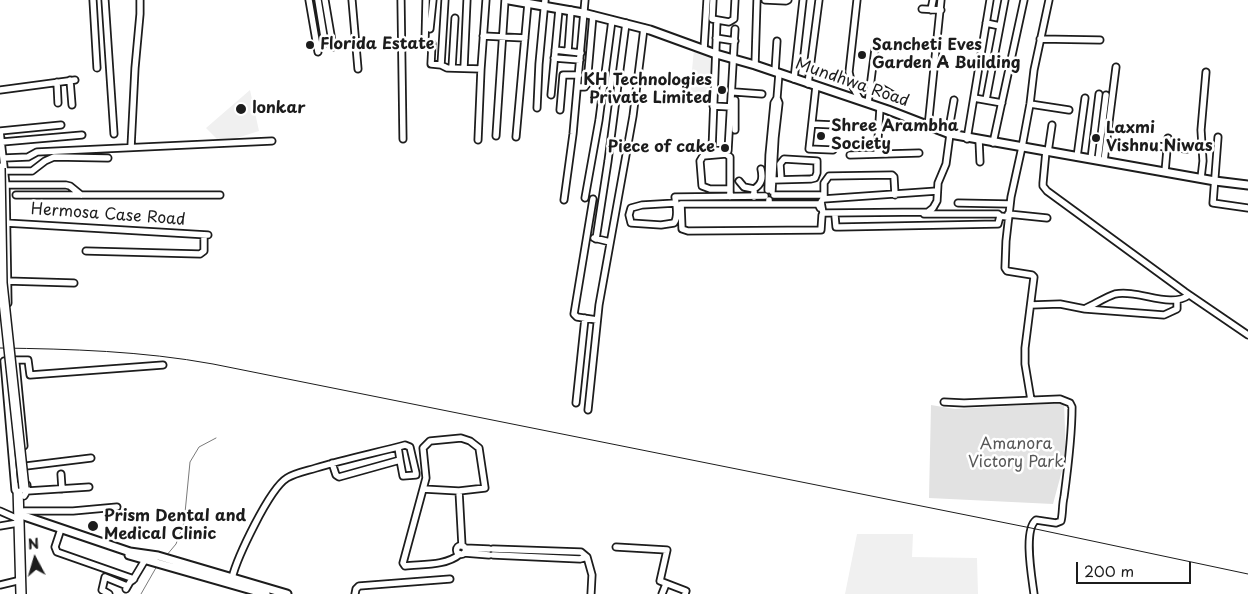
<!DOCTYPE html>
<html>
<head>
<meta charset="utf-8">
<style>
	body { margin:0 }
	#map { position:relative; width:1248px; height:594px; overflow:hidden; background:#fff; font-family:"Playpen Sans",sans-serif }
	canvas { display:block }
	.north { position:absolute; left:10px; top:534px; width:50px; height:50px; -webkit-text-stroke:4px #fff; paint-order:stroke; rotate:354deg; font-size:14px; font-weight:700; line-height:20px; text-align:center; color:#1c1c1c }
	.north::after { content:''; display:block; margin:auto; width:18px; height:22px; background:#1c1c1c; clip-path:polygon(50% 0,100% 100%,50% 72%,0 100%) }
	.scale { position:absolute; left:1076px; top:562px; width:115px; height:22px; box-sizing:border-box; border:2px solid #1c1c1c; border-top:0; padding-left:6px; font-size:15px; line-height:18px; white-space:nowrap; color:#1c1c1c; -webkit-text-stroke:4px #fff; paint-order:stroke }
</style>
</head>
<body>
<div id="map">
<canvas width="1248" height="594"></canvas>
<div class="north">N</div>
<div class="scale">200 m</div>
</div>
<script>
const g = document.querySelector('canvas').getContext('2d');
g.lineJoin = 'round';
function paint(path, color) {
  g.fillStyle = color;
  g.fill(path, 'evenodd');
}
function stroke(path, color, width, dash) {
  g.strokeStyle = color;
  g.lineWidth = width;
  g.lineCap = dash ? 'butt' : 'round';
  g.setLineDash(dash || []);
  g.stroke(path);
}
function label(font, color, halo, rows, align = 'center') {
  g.font = font + ' "Playpen Sans",sans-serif';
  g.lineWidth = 5;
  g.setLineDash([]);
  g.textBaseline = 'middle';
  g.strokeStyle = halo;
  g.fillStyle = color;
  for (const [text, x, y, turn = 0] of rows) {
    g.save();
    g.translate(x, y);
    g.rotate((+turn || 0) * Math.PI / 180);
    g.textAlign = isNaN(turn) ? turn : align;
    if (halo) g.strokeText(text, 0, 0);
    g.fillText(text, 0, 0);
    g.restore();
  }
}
const built = new Path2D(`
	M694 49 715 56 712 92H690Z
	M250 90 259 131 221 143 206 128Z
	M857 534H913L912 557 977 558 978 594H845Z`);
const green = new Path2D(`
	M1064 403 1066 456 1053 504 929 498 931 405 955 409Z`);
const stream = new Path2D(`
	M166 556 176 544 184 523 190 462 199 447 216 438
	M141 594 157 566`);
const minor = new Path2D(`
	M93 0 97 68
	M105 0 114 134
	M309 0 318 52
	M318 0 325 43
	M325 0 333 47
	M352 0 358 69
	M401 0 403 139
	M426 0 425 43 432 44 431 64 441 65
	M445 0 441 65 447 68 481 69
	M713 0 712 19 729 22 734 19 735 0
	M765 0 786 1 788 0
	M857 0 849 72 852 85 860 100
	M922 9 941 10
	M931 10 933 0
	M717 20 712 150 728 151 735 29
	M986 23 1000 26
	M430 29 433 0
	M483 36 525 38
	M716 38 735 41
	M1040 39 1100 40
	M704 49 707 0
	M555 50 581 53
	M568 51 571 10
	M554 58 580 60
	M755 65 757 0
	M452 68 455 18
	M464 68 467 0
	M775 72 777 41
	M794 79 803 0
	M70 80 72 105
	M57 82 58 103
	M808 84 819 0
	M816 86 809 149 833 150
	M578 87H585L587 84 593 15
	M871 87 883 89 893 95
	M0 90 75 80
	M735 92 762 94
	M551 95 559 9
	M974 98 1002 103
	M735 100V130
	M986 100 1005 0
	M868 103 875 49
	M1030 104 1069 110
	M713 106 731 107
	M537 108 539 64 545 0
	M560 110 563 75H579
	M812 124 835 125
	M928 127 941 0
	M0 131 6 185 8 303
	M0 131 61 125
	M948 134 954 100
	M496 136 505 0
	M516 137 528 3
	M1218 137 1213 203 1248 208
	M967 139 990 0
	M478 140 481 69 486 0
	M979 140 980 162
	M2 142 82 135
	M993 143 1024 0
	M1145 145 1187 149
	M131 147 135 68 140 14V0
	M1046 151 1043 183V186L1047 191 1185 292 1248 335
	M1048 152 1052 125
	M877 154 880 108
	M850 155 919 153
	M1077 157 1085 98
	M4 158 28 157 37 152 272 141
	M1091 159 1099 94
	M1098 160 1106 95
	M1104 161 1116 67
	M5 171H32L45 161 54 157 108 158
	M1165 172 1168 138
	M1201 178 1203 161 1201 130 1206 72
	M773 180 811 179 815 178 817 173V161L784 159 780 164 781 180
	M739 181 744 187 754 189
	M6 185H66L70 186 81 195
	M768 190 769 155 774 103 777 98
	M772 191 775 138 779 103 777 98 779 73
	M937 191 823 199 821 202 823 213H826L928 212 933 208 937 201 938 183 946 164 950 134
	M16 195H220
	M774 195H820
	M730 197V157L726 154 703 156 700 161 702 186 710 189H730
	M754 197V189C762 184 763 178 761 169
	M585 198 599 120 612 20
	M593 199 574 314 577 317 597 320
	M824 199V183L829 176 892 175 894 177 895 195
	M564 200 573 134 585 0
	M769 200V204H681L682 229 688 231 821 230 822 215
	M676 203 642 205 631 208 629 215 631 223 661 225 674 223C679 216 676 205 675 197L765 196
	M958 203 1010 204
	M769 204H818L820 208
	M924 214H998L1000 216 1008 217
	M1008 214 1047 218
	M835 216 836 227H840L998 224 1000 216
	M6 223 208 235
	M594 238 610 242
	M596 239 608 161 626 23
	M86 251 200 254 204 251V235
	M7 281 74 283
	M1031 305 1060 304 1085 309 1164 315 1177 309V300
	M1086 308C1095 304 1106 297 1115 294 1138 289 1170 309 1189 295
	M14 360H28L30 375 163 365
	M1031 400 1025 364V348L1034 277 1032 275 1007 271 1005 268 1006 241 1011 197 1022 147 1030 104 1034 70 1049 0
	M944 402 964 403 1060 399 1070 403 1072 407C1072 437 1068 467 1064 497 1062 505 1063 513 1061 521L1056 523 1036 520C1023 530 1032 578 1034 594
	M576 403 585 318
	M588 410 599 305 633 116 644 28
	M332 463 336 475 339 477 400 460 398 447
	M26 466 91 458
	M61 474 62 489
	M423 489 459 491 485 488 479 448 470 441 461 438 430 441 423 448 426 478 403 563 405 566C422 564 446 566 460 554
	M15 490 4 361 14 360 16 364 24 446
	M27 491 89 487
	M459 491 462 546
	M24 496 27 491V485
	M0 511 18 519
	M24 511H73L117 507
	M0 526 18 523
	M60 532 55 547 57 552 134 579
	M456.5 550a4.5 4.5 0 1 1 9 0a4.5 4.5 0 1 1-9 0Z
	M616 547 667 550 660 581 686 591 685 594
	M465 548 489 549
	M493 549 581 552 587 557 592 575 591 594
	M464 553 489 555
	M493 555 580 559 587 557
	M232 578C237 558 269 489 287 478 295 473 306 471 316 468 345 459 375 453 405 445L410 447 416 473V475L403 476 400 460
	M0 585 21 580
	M126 589 130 582 133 580 145 560
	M109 594 102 590 105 577 127 586
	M355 594 356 589 359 586 450 579
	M662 594 666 584`);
const major = new Path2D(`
	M509 0 583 13 650 30 716 54 755 65 888 110 950 134 1215 181 1248 185
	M24 516 130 552 158 556 287 594
	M129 555 266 594`);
const highway = new Path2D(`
	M18 487 21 594`);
const rail = new Path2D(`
	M0 348C71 349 142 351 213 364L1031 528 1248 574`);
const highwayBridge = new Path2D(`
	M0 168 2 283 24 488`);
const markers = [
	[310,45,5,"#1c1c1c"],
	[862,55,5,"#1c1c1c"],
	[722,90,5,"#1c1c1c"],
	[241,109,6,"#1c1c1c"],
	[821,136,5,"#1c1c1c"],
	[1096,138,5,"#1c1c1c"],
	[725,148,5,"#1c1c1c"],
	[93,526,6,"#1c1c1c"]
];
const poiNames = [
	["Florida Estate",320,45],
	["Sancheti Eves",872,46],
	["Garden A Building",872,64],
	["KH Technologies",712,81,"right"],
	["Private Limited",712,99,"right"],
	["lonkar",252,109],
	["Shree Arambha",831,127],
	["Society",831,145],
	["Laxmi",1106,129],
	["Vishnu Niwas",1106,147],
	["Piece of cake",715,148,"right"],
	["Prism Dental and",104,517],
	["Medical Clinic",104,535]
];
const streetNames = [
	["Mundhwa Road",852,83,19],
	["Hermosa Case Road",108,215,4]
];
const parkNames = [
	["Amanora",1016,445],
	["Victory Park",1016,463]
];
paint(built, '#f0f0f0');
paint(green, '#e2e2e2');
stroke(stream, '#7a7a7a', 1);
stroke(minor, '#1c1c1c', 9);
stroke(major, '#1c1c1c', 11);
stroke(highway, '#1c1c1c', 12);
stroke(minor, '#fff', 5.5);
stroke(major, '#fff', 7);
stroke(highway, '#fff', 9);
stroke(rail, '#1c1c1c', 1);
stroke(highwayBridge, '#1c1c1c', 12, []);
stroke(highwayBridge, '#fff', 9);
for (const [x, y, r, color] of markers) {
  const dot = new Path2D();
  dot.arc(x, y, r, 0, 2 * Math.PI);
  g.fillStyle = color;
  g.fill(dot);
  stroke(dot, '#fff', 2);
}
label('bold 16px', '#1c1c1c', '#fff', poiNames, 'left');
label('16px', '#1c1c1c', '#fff', streetNames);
label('16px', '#575757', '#fff', parkNames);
</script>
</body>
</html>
